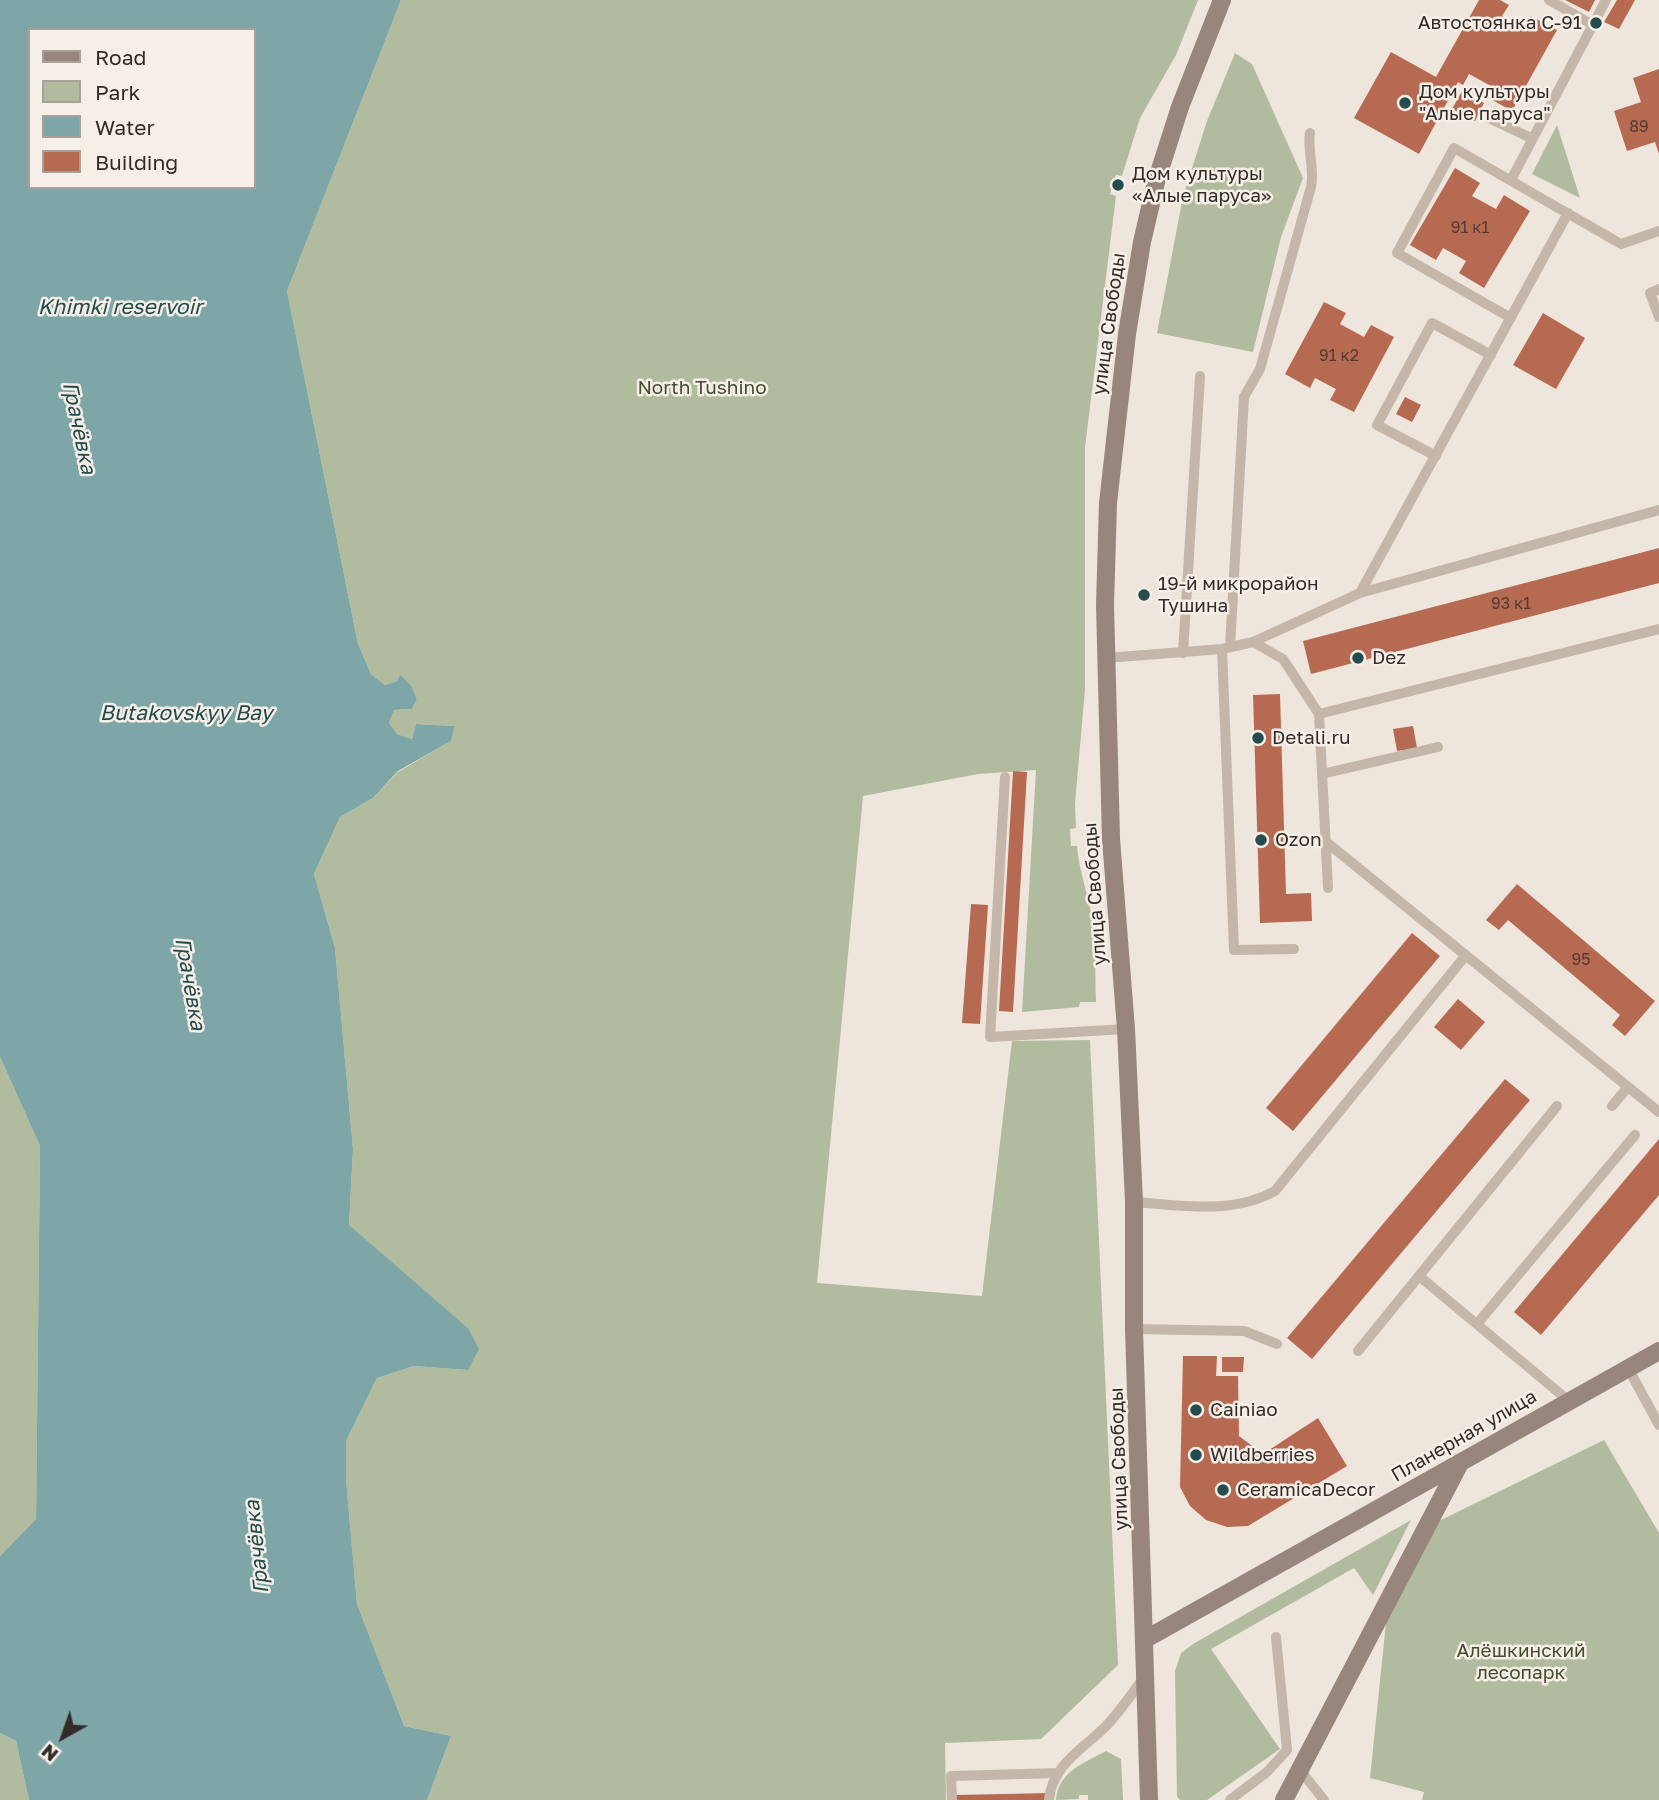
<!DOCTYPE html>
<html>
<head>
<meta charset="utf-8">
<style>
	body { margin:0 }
	#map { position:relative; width:1659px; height:1800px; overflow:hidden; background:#eee5dc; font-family:"Golos Text",sans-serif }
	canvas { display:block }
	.legend { position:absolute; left:28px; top:28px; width:228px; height:161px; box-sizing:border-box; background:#f6efe7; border:2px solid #a8a19b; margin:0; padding:9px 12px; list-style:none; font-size:21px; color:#332b28 }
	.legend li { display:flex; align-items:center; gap:14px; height:35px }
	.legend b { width:35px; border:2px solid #a8a19b }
	.north { position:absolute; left:28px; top:1702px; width:70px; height:70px; -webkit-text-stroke:5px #f6efe7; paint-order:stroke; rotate:220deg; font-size:19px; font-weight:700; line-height:28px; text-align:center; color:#332b28 }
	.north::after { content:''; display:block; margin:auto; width:24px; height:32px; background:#332b28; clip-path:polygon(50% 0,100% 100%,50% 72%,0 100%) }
</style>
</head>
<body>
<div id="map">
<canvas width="1659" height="1800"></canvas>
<ul class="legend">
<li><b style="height:9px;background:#98857b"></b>Road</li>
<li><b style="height:19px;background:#b1bb9e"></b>Park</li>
<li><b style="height:19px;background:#7ea6a7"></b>Water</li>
<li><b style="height:19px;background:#b66a52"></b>Building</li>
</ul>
<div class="north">N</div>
</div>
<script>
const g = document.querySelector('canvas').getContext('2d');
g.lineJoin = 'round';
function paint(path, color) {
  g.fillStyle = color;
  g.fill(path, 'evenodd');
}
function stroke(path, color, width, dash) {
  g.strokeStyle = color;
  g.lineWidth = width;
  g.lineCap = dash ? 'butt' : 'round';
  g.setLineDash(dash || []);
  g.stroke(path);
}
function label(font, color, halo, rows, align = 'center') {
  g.font = font + ' "Golos Text",sans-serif';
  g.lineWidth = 5;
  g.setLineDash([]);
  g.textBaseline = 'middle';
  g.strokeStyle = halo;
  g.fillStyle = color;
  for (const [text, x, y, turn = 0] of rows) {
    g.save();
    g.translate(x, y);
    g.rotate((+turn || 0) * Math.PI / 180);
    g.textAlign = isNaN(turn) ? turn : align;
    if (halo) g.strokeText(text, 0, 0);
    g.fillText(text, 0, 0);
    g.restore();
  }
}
const green = new Path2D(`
	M401 0H1198L1176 55 1140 118 1122 176 1116 175 1110 194 1116 196 1085 447V689L1075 804 1076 828 1070 829 1071 846H1077C1079 873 1090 898 1093 926 1096 951 1095 977 1096 1002H1080L1079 1007 1022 1012 1036 770 978 774 863 796 817 1283 982 1296 1012 1041 1090 1040 1118 1665 1041 1739 945 1743 946 1800H427L451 1736 404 1726 357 1604 346 1479V1441L377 1378 414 1366 468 1370V1328L349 1226 353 1149 335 948 314 874 340 817 373 798 398 772 451 741 455 726 416 724 412 739 397 734 389 723 394 710 412 709 417 699 411 685 400 676 397 681 385 685 371 674 358 644 287 291Z
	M1235 53 1252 64 1303 178 1281 237 1253 352 1157 333 1183 197 1207 121Z
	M1557 125 1580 198 1532 174Z
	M0 1057 40 1146 36 1519 0 1556Z
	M1604 1440 1659 1533V1800H1422L1424 1792 1370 1778 1386 1623 1437 1522Z
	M1411 1520 1373 1595 1354 1568 1211 1649 1280 1749 1207 1800H1180L1177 1796 1175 1671 1181 1653 1193 1644Z
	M0 1733 16 1741 29 1800H0Z
	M1106 1751 1121 1759 1123 1800H1088V1795H1079V1799L1056 1800C1058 1772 1084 1763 1106 1751Z`);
const water = new Path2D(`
	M0 0H401L287 291 358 644 371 674 385 685 397 681 400 675 411 685 417 699 412 709 394 710 389 723 397 734 412 739 416 724 455 726 451 741 398 771 373 798 340 817 314 874 335 948 353 1149 349 1225 468 1328 479 1349 468 1370 414 1366 377 1378 346 1441V1479L357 1604 404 1726 451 1736 427 1800H29L16 1741 0 1733V1556L36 1519 40 1146 0 1057ZM30 30H254V187H30Z`);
const building = new Path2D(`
	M1479 0H1500L1509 5 1502 16 1524 28 1531 16 1557 30 1512 111 1485 96 1491 86 1469 74 1463 85 1458 82 1419 154 1354 118 1391 52 1436 77Z
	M1565 0H1595L1589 12Z
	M1617 0H1635L1619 29 1604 22Z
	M1659 69V154L1655 142 1627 151 1614 111 1641 102 1633 78Z
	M1462 91 1484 103 1475 121 1452 109Z
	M1455 168 1480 183 1472 196 1496 209 1504 195 1530 211 1484 288 1459 273 1466 261 1443 248 1436 260 1410 245Z
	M1324 302 1346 313 1340 324 1364 337 1371 325 1394 337 1354 412 1330 400 1336 389 1315 378 1310 388 1285 374Z
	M1543 313 1585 338 1556 389 1513 365Z
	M1405 397 1421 405 1412 422 1396 414Z
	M1659 548V583L1311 674 1303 641Z
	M1280 694 1286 894 1311 893 1312 921 1260 923 1253 695Z
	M1413 726 1417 748 1397 751 1393 729Z
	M1013 771 1027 772 1013 1012 999 1011Z
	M1517 884 1655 1001 1625 1036 1612 1025 1620 1015 1508 920 1499 930 1486 920Z
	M971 904 988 905 980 1024 962 1023Z
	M1412 933 1440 956 1293 1131 1266 1108Z
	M1458 999 1485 1022 1461 1050 1434 1027Z
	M1505 1079 1530 1100 1312 1359 1287 1338Z
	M1659 1139V1195L1541 1335 1514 1312Z
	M1183 1356H1217L1216 1376H1238L1239 1436 1263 1454 1318 1418 1347 1466 1248 1526 1227 1527 1206 1520 1190 1506 1180 1487Z
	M1222 1357H1244L1243 1372H1222Z
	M1052 1793V1800H956V1795Z`);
const service = new Path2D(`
	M1549 0 1593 25
	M1489 118 1531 138
	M1511 180 1606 0
	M1659 289 1650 293 1659 317
	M1511 318 1397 253 1454 148 1621 244 1659 231
	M1436 456 1377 425 1432 323 1491 355
	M1360 593 1568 213
	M1253 642 1283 659 1319 714 1328 888
	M1230 647 1244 397 1260 369 1311 187C1315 168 1307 152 1310 133
	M1222 649 1234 950 1294 949
	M1183 653 1200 376
	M1106 658 1222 649 1253 642 1360 593 1659 510
	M1319 714 1659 629
	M1322 774 1438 747
	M1005 777 990 1037 1126 1029
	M1325 841 1659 1112
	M1612 1106 1628 1087
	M1134 1202C1182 1205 1232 1215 1275 1191L1466 955
	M1419 1276 1569 1401
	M1477 1324 1635 1135
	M1134 1329 1244 1331 1277 1344
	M1358 1351 1557 1106
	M1628 1368 1659 1425
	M1300 1770 1324 1800
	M952 1800 951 1776 1058 1773
	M1049 1800C1052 1764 1085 1748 1107 1725 1121 1710 1132 1694 1144 1677
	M1230 1800 1267 1772 1287 1750 1276 1637`);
const secondary = new Path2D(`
	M1144 1640 1659 1351
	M1149 1800 1134 1329V1202L1126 1029 1111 839 1105 605 1108 503 1127 334 1142 242 1156 182 1180 107 1222 0
	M1284 1800 1460 1463`);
const markers = [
	[1596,23,7,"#234c4f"],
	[1405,103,7,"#234c4f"],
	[1118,185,7,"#234c4f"],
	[1144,595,7,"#234c4f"],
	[1358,658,7,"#234c4f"],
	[1258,738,7,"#234c4f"],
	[1261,840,7,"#234c4f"],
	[1196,1410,7,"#234c4f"],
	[1196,1455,7,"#234c4f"],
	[1223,1490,7,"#234c4f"]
];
const numberNames = [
	["89",1639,127],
	["91 к1",1470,228],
	["91 к2",1339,356],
	["93 к1",1511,604],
	["95",1581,960]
];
const poiNames = [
	["Автостоянка С-91",1582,23,"right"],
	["Дом культуры",1419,92],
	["\"Алые паруса\"",1419,114],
	["Дом культуры",1132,174],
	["«Алые паруса»",1132,196],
	["19-й микрорайон",1158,584],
	["Тушина",1158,606],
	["Dez",1372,658],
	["Detali.ru",1272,738],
	["Ozon",1275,840],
	["Cainiao",1210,1410],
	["Wildberries",1210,1455],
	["CeramicaDecor",1237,1490]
];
const streetNames = [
	["улица Свободы",1109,324,-82],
	["улица Свободы",1095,894,-94],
	["Планерная улица",1464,1436,-30],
	["улица Свободы",1119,1459,-92]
];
const parkNames = [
	["North Tushino",702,388],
	["Алёшкинский",1521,1651],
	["лесопарк",1521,1673]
];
const waterNames = [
	["Khimki reservoir",120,307],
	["Грачёвка",79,428,78],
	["Butakovskyy Bay",186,713],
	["Грачёвка",190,984,80],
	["Грачёвка",257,1547,-96]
];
paint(green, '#b1bb9e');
paint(water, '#7ea6a7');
paint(building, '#b66a52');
stroke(service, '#c4b6a9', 10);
stroke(secondary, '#98857b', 18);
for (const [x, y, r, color] of markers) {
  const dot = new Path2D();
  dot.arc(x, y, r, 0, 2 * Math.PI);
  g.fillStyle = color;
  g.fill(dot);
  stroke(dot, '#f6efe7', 2.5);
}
label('16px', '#543b32', null, numberNames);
label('19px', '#332b28', '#f6efe7', poiNames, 'left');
label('19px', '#332b28', '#f6efe7', streetNames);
label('19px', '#424e2f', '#f6efe7', parkNames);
label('italic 21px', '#234c4f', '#f6efe7', waterNames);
</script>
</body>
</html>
